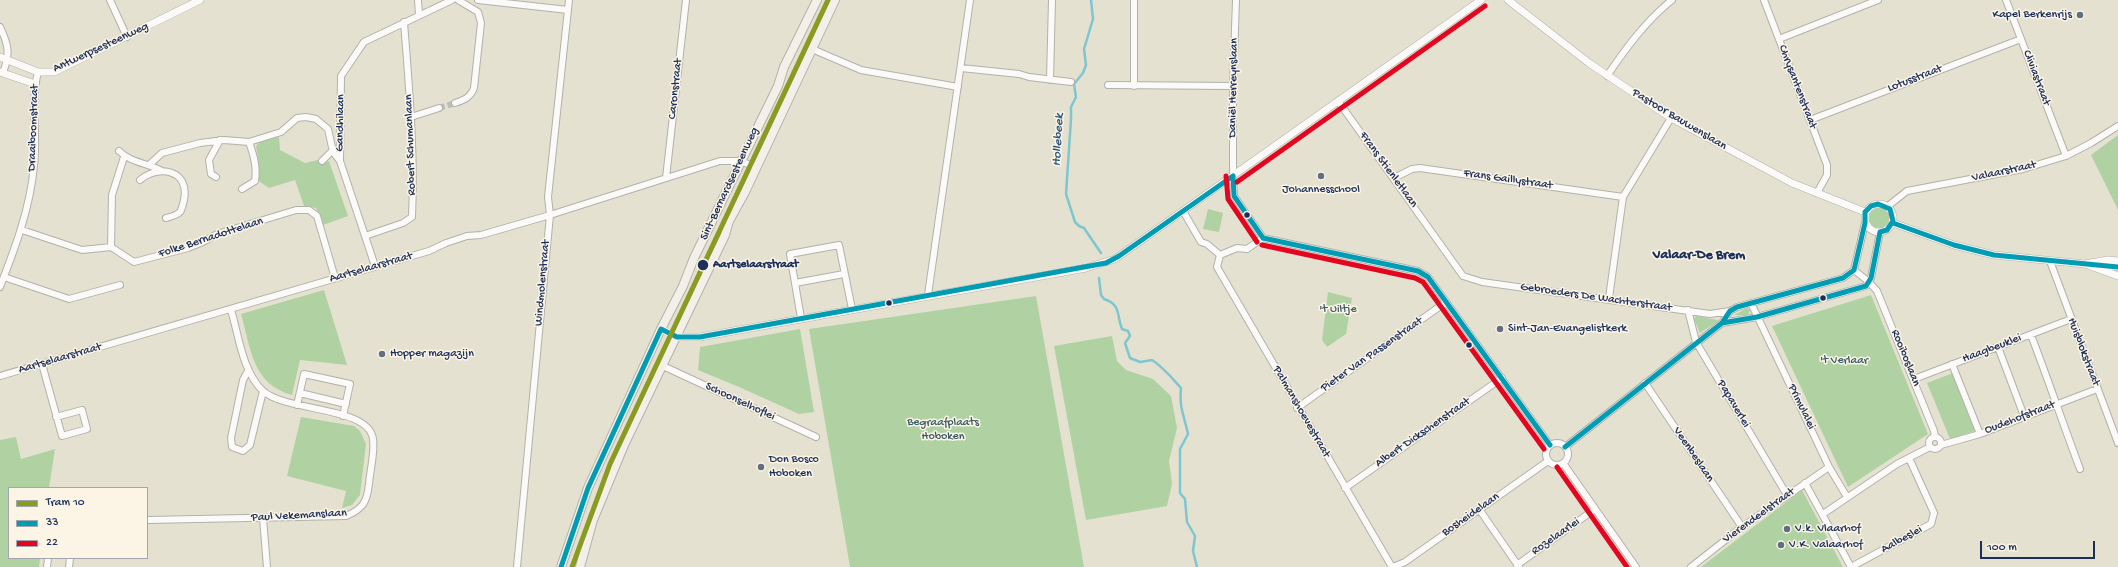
<!DOCTYPE html>
<html>
<head>
<meta charset="utf-8">
<style>
	body { margin:0 }
	#map { position:relative; width:2118px; height:567px; overflow:hidden; background:#e5e1d0; font-family:"Gochi Hand",sans-serif }
	canvas { display:block }
	.legend { position:absolute; left:8px; top:487px; width:140px; height:72px; box-sizing:border-box; background:#fcf5e5; border:1px solid #a2a6af; margin:0; padding:5px 7px; list-style:none; font-size:12px; color:#1b2f5e }
	.legend li { display:flex; align-items:center; gap:8px; height:20px }
	.legend b { width:20px; border:1px solid #a2a6af }
	.scale { position:absolute; left:1980px; top:541px; width:115px; height:18px; box-sizing:border-box; border:2px solid #1b2f5e; border-top:0; padding-left:5px; font-size:12px; line-height:14px; white-space:nowrap; color:#1b2f5e; -webkit-text-stroke:3px #fcf5e5; paint-order:stroke }
</style>
</head>
<body>
<div id="map">
<canvas width="2118" height="567"></canvas>
<ul class="legend">
<li><b style="height:5px;background:#8b9a21"></b>Tram 10</li>
<li><b style="height:5px;background:#009cb4"></b>33</li>
<li><b style="height:5px;background:#e40521"></b>22</li>
</ul>
<div class="scale">100 m</div>
</div>
<script>
const g = document.querySelector('canvas').getContext('2d');
g.lineJoin = 'round';
function paint(path, color) {
  g.fillStyle = color;
  g.fill(path, 'evenodd');
}
function stroke(path, color, width, dash) {
  g.strokeStyle = color;
  g.lineWidth = width;
  g.lineCap = dash ? 'butt' : 'round';
  g.setLineDash(dash || []);
  g.stroke(path);
}
function label(font, color, halo, rows, align = 'center') {
  g.font = font + ' "Gochi Hand",sans-serif';
  g.lineWidth = 3;
  g.setLineDash([]);
  g.textBaseline = 'middle';
  g.strokeStyle = halo;
  g.fillStyle = color;
  for (const [text, x, y, turn = 0] of rows) {
    g.save();
    g.translate(x, y);
    g.rotate((+turn || 0) * Math.PI / 180);
    g.textAlign = isNaN(turn) ? turn : align;
    if (halo) g.strokeText(text, 0, 0);
    g.fillText(text, 0, 0);
    g.restore();
  }
}
const green = new Path2D(`
	M2118 135V210L2091 155Z
	M279 137 280 150 305 163 318 160 321 163 329 161 348 216 323 225 316 208 304 206 295 180 269 188 257 180 259 165 256 146 261 141Z
	M1869 218a10 10 0 1 1 20 0a10 10 0 1 1-20 0Z
	M1208 209 1223 213 1219 232 1203 229Z
	M324 290 347 365 300 360 292 395C252 384 251 349 241 314Z
	M1328 292 1352 298 1346 334 1327 347 1322 340Z
	M1871 295 1928 434 1848 487 1772 326Z
	M1036 296 1084 567H850L809 329Z
	M1747 308 1750 310 1748 315H1734Z
	M1696 316 1717 320 1718 321 1700 333 1694 319Z
	M800 329 814 412 799 414 739 387 698 370 700 347Z
	M1112 336 1117 361 1126 370 1153 379 1171 396 1177 428 1169 461 1172 484 1167 506 1086 520 1054 346Z
	M1953 373 1975 431 1950 439 1927 383Z
	M301 417 354 426 360 431 366 444 360 495 352 505 342 508 346 491 287 476Z
	M16 437 21 459 55 449 49 488H9V558H40L39 567H0V440Z
	M1802 490 1843 567H1701Z`);
const stream = new Path2D(`
	M1091 0 1093 19 1084 49 1086 65 1083 73 1074 84 1076 97 1071 107V119L1066 194 1075 222 1079 226 1084 228 1101 253
	M1099 278 1101 295 1104 299C1122 305 1116 315 1122 329L1128 331 1130 336 1125 343 1130 358 1140 362 1152 360C1163 367 1172 378 1181 388 1179 408 1184 415 1188 434L1180 449V493L1185 499 1187 522 1195 536 1193 551 1197 567`);
const minorTunnel = new Path2D(`
	M439 108 455 103`);
const minor = new Path2D(`
	M110 0 127 37
	M418 0 419 15
	M478 0 568 10
	M1134 0V86
	M1236 0 1233 86V176L1234 196 1263 238
	M1764 0 1827 165V175L1817 193
	M2006 0 2066 156
	M0 27C9 46 10 53 3 73
	M1779 39 1878 0
	M812 49 861 70 958 87
	M961 68 1019 74 1029 77 1071 82
	M1607 76C1626 48 1645 22 1672 0
	M1050 80 1052 0
	M1108 85 1233 86
	M1338 101 1463 276 1482 282 1710 314 1730 311
	M455 103C464 100 470 98 474 88L481 23 478 12 458 0
	M411 117 439 108
	M1810 120 2021 39
	M119 151C131 163 148 163 162 171
	M322 161 333 150
	M150 164 162 153 200 143 224 140 249 142 281 132 297 118 306 117 316 119 328 129 333 152 340 161
	M216 177 211 174 209 160 220 140
	M666 178 686 0
	M1394 178 1412 169 1420 168 1623 197
	M140 180C159 164 190 170 184 200 183 204 182 209 180 212 177 215 170 217 166 218
	M242 189 255 181C257 167 254 156 249 142
	M1888 206 1907 191 2023 169 2066 156 2091 143 2118 126
	M1183 211 1201 242 1207 244 1220 255
	M22 230 82 250 111 247 134 262 188 248 203 242 217 234 296 210H309L317 216 335 278
	M365 236 403 223 412 217C415 151 409 87 404 22
	M1263 238 1418 271 1428 277 1550 445
	M111 247 112 195 124 157
	M1220 255 1217 267 1392 567
	M1220 255 1237 248 1247 249 1263 238
	M2050 261 2118 443
	M375 266 340 161 341 76 364 42 452 0
	M1854 270 1869 282 1877 291 1934 431 1935 437
	M1854 270 1865 223
	M4 277 69 299 120 285
	M795 283 844 274
	M0 287C15 248 30 209 34 166 38 135 30 103 38 72
	M928 295 970 0
	M1609 298 1623 197 1671 118
	M1751 303 1829 467 1847 497
	M1688 310 1696 342 1787 495
	M801 318 790 254 839 245 852 309
	M1722 323 1730 311 1737 307 1843 278 1854 270
	M2031 335C2048 379 2063 424 2080 469
	M1998 347 2024 416
	M42 364 62 436 87 429 82 410 56 417
	M1952 364 1980 434
	M663 366 816 437
	M248 371 243 380 231 438 232 447 243 451 250 445 263 391
	M0 376 429 251 446 243 467 236 481 235 550 215 720 161H740L756 167
	M1914 379 2071 319
	M1645 383 1742 527
	M300 393 346 404
	M297 405 304 374 350 384 343 416
	M1297 408 1446 302
	M1929 443a6 6 0 1 1 12 0a6 6 0 1 1-12 0Z
	M1546 454a11 11 0 1 1 22 0a11 11 0 1 1-22 0Z
	M1941 445 1980 434 2097 389
	M1565 447 1722 323 1757 317 1866 286 1871 278 1880 232
	M1563 463 1636 567
	M1805 483 1851 567
	M1345 488 1502 378
	M1479 509 1519 567
	M1823 514 1897 464 1930 447
	M263 518 267 567
	M147 520 346 516C363 509 367 502 369 484 370 470 375 453 373 439 369 406 286 412 263 391 242 371 239 336 231 310
	M1517 565 1595 509
	M47 567 48 558
	M69 567 70 558
	M517 567 550 215 548 197 569 0
	M1393 567 1405 562 1548 461
	M1691 567 1742 527 1829 467
	M1851 567 1931 524 1934 513 1909 458`);
const tertiary = new Path2D(`
	M1508 0 1589 63 1671 118 1792 183 1865 212
	M0 57 38 72H54L200 0
	M0 72 35 84
	M1865 218a14 14 0 1 1 28 0a14 14 0 1 1-28 0Z
	M1893 223 1954 245 1994 255 2085 264 2118 276
	M2085 264 2108 260 2118 261
	M2097 265 2118 267
	M661 329 677 337H700L1086 268 1115 259 1481 0`);
const secondary = new Path2D(`
	M561 567 588 488 661 329 683 286 694 258 778 86 784 67 817 0
	M580 567 593 520 624 445 725 235 729 221 745 192 835 0`);
const bus1 = new Path2D(`
	M1233 176 1234 196 1263 238
	M1878 204 1890 209 1893 221 1887 230 1880 232 1871 278 1866 286 1757 317 1722 323 1730 311 1737 307 1843 278 1854 270 1865 223V212L1871 206Z
	M1893 223 1954 245 1994 255 2118 267
	M1263 238 1418 271 1428 277 1550 445
	M1565 447 1722 323
	M561 567 588 488 661 329 677 337H700L1106 263 1119 256 1233 176`);
const bus2 = new Path2D(`
	M1226 176 1228 199 1257 242
	M1237 182 1485 6
	M1262 245 1415 278 1423 282 1544 449
	M1557 467 1627 567`);
const tram1 = new Path2D(`
	M572 567 610 464 828 0`);
const markers = [
	[2080,15,4,"#626d86"],
	[1321,176,4,"#626d86"],
	[1247,215,3.5,"#1b2f5e"],
	[703,265,6,"#1b2f5e"],
	[1823,298,3.5,"#1b2f5e"],
	[889,303,3.5,"#1b2f5e"],
	[1500,329,4,"#626d86"],
	[1469,345,3.5,"#1b2f5e"],
	[382,354,4,"#626d86"],
	[761,467,4,"#626d86"],
	[1787,529,4,"#626d86"],
	[1781,545,4,"#626d86"]
];
const poiNames = [
	["Kapel Berkenrijs",2072,15,"right"],
	["Johannesschool",1321,190,"center"],
	["Sint-Jan-Evangelistkerk",1508,329],
	["Hopper magazijn",390,354],
	["Don Bosco",769,460],
	["Hoboken",769,474],
	["V.k. Vlaarhof",1795,529],
	["V.K. Valaarhof",1789,545]
];
const streetNames = [
	["Antwerpsesteenweg",101,48,-25],
	["Cliviastraat",2036,78,69],
	["Lotusstraat",1915,79,-21],
	["Chrysantenstraat",1797,87,69],
	["Daniël Herreynslaan",1234,88,-89],
	["Caronstraat",676,89,-84],
	["Pastoor Bauwenslaan",1679,120,31],
	["Gandhilaan",341,123,-89],
	["Draaiboomstraat",34,128,-88],
	["Robert Schumanlaan",411,145,-92],
	["Frans Stienletlaan",1388,170,54],
	["Valaarstraat",2004,172,-12],
	["Frans Gaillystraat",1508,180,8],
	["Sint-Bernardsesteenweg",730,184,-65],
	["Folke Bernadottelaan",211,238,-18],
	["Aartselaarstraat",371,268,-16],
	["Windmolenstraat",543,283,-85],
	["Gebroeders De Wachterstraat",1596,298,8],
	["Haagbeuklei",1992,349,-21],
	["Huisblokstraat",2083,352,69],
	["Pieter Van Passenstraat",1372,355,-35],
	["Rooiboslaan",1905,358,68],
	["Aartselaarstraat",60,359,-16],
	["Schoonselhoflei",740,402,25],
	["Papaverlei",1733,404,59],
	["Primulalei",1801,407,64],
	["Palmanshoevestraat",1301,412,60],
	["Oudehofstraat",2020,418,-21],
	["Albert Dickschenstraat",1423,433,-35],
	["Veenbeslaan",1693,455,56],
	["Bosheidelaan",1471,515,-35],
	["Paul Vekemanslaan",299,516,-3],
	["Vierendeelstraat",1759,516,-36],
	["Rozelaarlei",1556,537,-35],
	["Aalbeslei",1902,540,-29]
];
const stopNames = [
	["Aartselaarstraat",713,265]
];
const parkNames = [
	["'t Uiltje",1338,310],
	["'t Verlaar",1844,361],
	["Begraafplaats",943,423],
	["Hoboken",943,437]
];
const waterNames = [
	["Hollebeek",1059,140,-87]
];
const quarterNames = [
	["Valaar-De Brem",1699,256]
];
paint(green, '#b0d2a2');
stroke(stream, '#7ec6d0', 2.5);
stroke(minorTunnel, '#bdbdb9', 6, [6, 3]);
stroke(minor, '#b2b2ac', 8);
stroke(tertiary, '#b2b2ac', 8);
stroke(secondary, '#b2b2ac', 10);
stroke(minor, '#fbfaf8', 6);
stroke(tertiary, '#fbfaf8', 7);
stroke(secondary, '#f3f0ea', 8);
stroke(bus1, '#009cb4', 5);
stroke(bus2, '#e40521', 5);
stroke(tram1, '#8b9a21', 5);
for (const [x, y, r, color] of markers) {
  const dot = new Path2D();
  dot.arc(x, y, r, 0, 2 * Math.PI);
  g.fillStyle = color;
  g.fill(dot);
  stroke(dot, '#fcf5e5', 1.5);
}
label('12px', '#1b2f5e', '#fcf5e5', poiNames, 'left');
label('12px', '#1b2f5e', '#fcf5e5', streetNames);
label('bold 12px', '#1b2f5e', '#fcf5e5', stopNames, 'left');
label('12px', '#3b5c67', '#fcf5e5', parkNames);
label('italic 13px', '#2c5980', '#fcf5e5', waterNames);
label('bold 14px', '#1b2f5e', '#fcf5e5', quarterNames);
</script>
</body>
</html>
